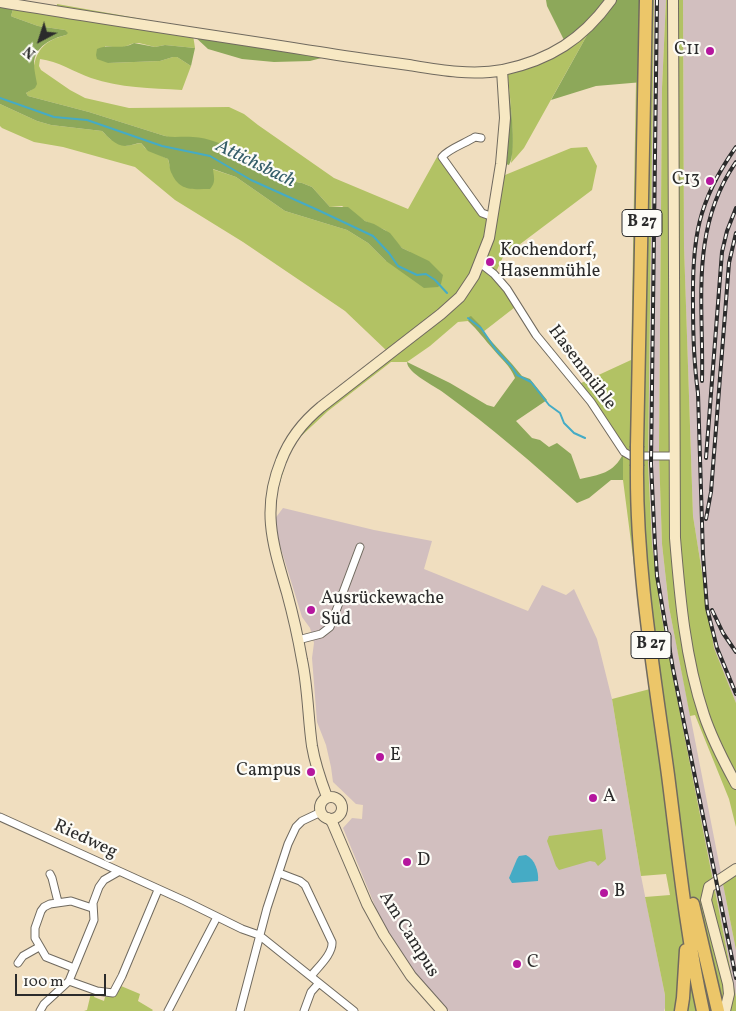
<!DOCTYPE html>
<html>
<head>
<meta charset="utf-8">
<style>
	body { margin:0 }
	#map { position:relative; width:736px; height:1011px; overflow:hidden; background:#f0debf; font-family:Vollkorn,serif }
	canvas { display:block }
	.north { position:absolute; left:15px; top:15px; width:50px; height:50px; -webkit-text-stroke:4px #fdfcf7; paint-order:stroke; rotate:220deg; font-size:14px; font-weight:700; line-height:20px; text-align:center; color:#2b2b2b }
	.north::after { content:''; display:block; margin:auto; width:18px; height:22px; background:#2b2b2b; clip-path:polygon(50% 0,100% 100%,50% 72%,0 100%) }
	.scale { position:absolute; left:15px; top:974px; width:91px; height:22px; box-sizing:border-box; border:2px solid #2b2b2b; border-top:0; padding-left:6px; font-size:15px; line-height:18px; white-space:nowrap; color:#2b2b2b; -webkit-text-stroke:4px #fdfcf7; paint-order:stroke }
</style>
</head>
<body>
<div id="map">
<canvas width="736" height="1011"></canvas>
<div class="north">N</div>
<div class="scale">100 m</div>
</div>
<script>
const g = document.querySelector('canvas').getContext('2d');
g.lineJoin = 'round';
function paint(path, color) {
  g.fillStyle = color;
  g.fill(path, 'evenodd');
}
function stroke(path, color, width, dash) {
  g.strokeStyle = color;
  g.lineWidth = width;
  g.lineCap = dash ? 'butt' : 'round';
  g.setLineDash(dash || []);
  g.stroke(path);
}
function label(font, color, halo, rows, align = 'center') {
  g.font = font + ' Vollkorn,serif';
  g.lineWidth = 4.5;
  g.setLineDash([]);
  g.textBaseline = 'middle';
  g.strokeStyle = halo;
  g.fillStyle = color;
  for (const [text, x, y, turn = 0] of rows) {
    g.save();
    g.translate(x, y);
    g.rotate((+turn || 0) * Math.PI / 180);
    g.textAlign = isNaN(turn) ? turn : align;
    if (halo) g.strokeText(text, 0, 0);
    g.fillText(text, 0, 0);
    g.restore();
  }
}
const industrial = new Path2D(`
	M654 0H666L662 88 659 449 662 544 669 607 736 950V997L673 678 660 608 652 544 648 463Z
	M683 0H736V703L714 648 693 516 684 246Z
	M283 508 374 530 432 541 424 569 528 611 542 585 566 595 574 589 597 639 612 699 641 876 665 995V1008L664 1011H449L413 973 382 923 343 828 352 818 362 819 363 805 356 804 333 782 331 767 326 745 317 722 312 658 314 643 310 628 302 617 274 526V520Z`);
const green = new Path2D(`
	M644 0H654L648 463 652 544 660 608 673 678 736 997V1011H665V995L645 897 670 895 666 874 641 876 612 699 650 689 623 480V454L579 384 631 360 636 82H643Z
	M666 0H683L684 246 693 516 714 648 736 703V827L729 799 695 715 690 716 669 607 662 544 659 454 662 88Z
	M57 4 193 28V35L195 48 165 45 155 47 139 43H134L121 48 105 46 108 63 160 61 173 57H177L191 66 182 90C151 88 120 88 91 78 74 72 58 61 40 59L39 66 41 70 70 90 85 98 129 108 229 107 244 114 258 125 334 178 408 209 437 157 481 217 489 220 507 117 508 150 505 175 571 148 587 147 597 166 592 190 503 257 496 272 519 304 483 332 468 319V321L458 322 430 346 407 362H391L328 411 298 439 288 456 278 489 270 535 266 519 268 487 285 445 387 351 345 311 243 242 175 200 135 167 63 147 34 142 2 128 0 126V104L37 121 51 125 102 131 110 139 126 146 141 143 145 148 168 159 170 167 212 169 236 177 285 211 347 230 368 243 386 261 410 252 402 248 385 230 365 221 342 206 330 207 312 187 302 183 285 180 240 163 237 156 165 136 89 112 28 96 26 93 31 90C34 62 33 43 66 35L65 30 38 26 13 17 11 16 13 9 57 15Z
	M591 28 524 148 511 163C515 132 510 99 507 68L551 53Z
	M602 829 606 859 598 866 595 862 590 861 559 870 556 866 547 841 549 836Z
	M736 865V950L722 879Z
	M121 986 140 994 138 1001 153 1010 152 1011H84L87 1010 91 993H95L94 997 104 1001 105 997 117 994Z`);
const forest = new Path2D(`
	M546 0H644L643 82 596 86 551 100 591 28 566 44 547 6Z
	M0 7 13 9 11 16 13 17 38 26 65 30 68 33 66 35C52 38 34 47 34 64 34 70 36 78 37 84L35 88 26 93 28 96 89 112 165 136C174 138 183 136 193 137 209 138 222 144 236 150L240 163 285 180 302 183 312 187 330 207H348L365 221 374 224 390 233 402 248 429 261 443 275 441 284 438 287 424 288 386 261 368 243 347 230 285 211 236 177 213 169C214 178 216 182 210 189 194 189 180 192 172 174 169 169 170 164 168 159L148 151 141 143C136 143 131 146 125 146 116 146 108 137 102 131L51 125 37 121 0 104Z
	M193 35 329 56 310 61 274 62 242 59 208 49Z
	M134 43 155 47 165 45 195 48 191 66 177 57H173L160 61 108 63 97 59 96 55 97 49C110 43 120 51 134 43Z
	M507 73C509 92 518 151 509 165L506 164 508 150Z
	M471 316 481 326 483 332 512 364 522 376 530 379 547 400 516 421 532 438 540 440 549 447 557 443 571 454 580 479C599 475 614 473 623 454V480H611L589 498 577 503C534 464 491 427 444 393 435 386 407 373 407 362L450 383 487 405 494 407 515 378C510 365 501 359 493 349 484 339 478 330 468 321L469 317Z`);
const water = new Path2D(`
	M526 855C535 859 539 872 538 881L512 883 509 878 517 859 519 856Z`);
const stream = new Path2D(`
	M0 98 54 117 87 120 162 146 210 156 251 180 320 211 373 236 389 253 398 266 417 275 426 274 435 280 447 293
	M468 318 481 328 496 350 512 367 517 375 531 382 549 405 560 413 564 423 574 433 585 438`);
const street = new Path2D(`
	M481 138 475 137C466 143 448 149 442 157L482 213 493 217
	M480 263 494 274 507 289 536 335 591 402 624 452 631 456H674
	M298 640 321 634 330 627 360 547
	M0 817 185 901 242 929 259 935 354 1011
	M279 873 300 881 305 885 332 942C333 954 318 967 311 976
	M50 874 52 878 58 902
	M18 963 23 956 39 947
	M74 968 46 957 35 938V928L41 911 44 907 50 904 71 901 92 908
	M69 981 97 991 113 993 122 976 158 890
	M40 1011 44 1004 69 981 94 920 93 903 99 887 104 880 118 872
	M168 1011 217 917
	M240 1011 267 908 288 844 296 827 302 821 321 812
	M304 1011 311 992 319 983`);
const secondary = new Path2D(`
	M673 0 675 538C680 598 685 658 704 715 712 739 724 762 736 784
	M0 2C106 20 212 35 319 52 349 57 379 61 409 65 439 70 472 76 503 70 550 60 583 39 611 0
	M320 808a11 11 0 1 1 22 0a11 11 0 1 1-22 0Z
	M327 797C321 781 315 764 312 746 308 718 308 688 302 660 298 637 293 615 287 593 273 545 261 510 281 461 289 440 304 421 321 407L441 314 460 297 474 276 489 238 501 164 505 118 502 70
	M328 818 332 822 367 904 384 935 411 976 442 1011
	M725 1011 729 994 728 984 706 900 709 887 736 869`);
const highway = new Path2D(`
	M637 446 646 0
	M637 466C636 569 654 672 668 775 678 853 686 933 703 1011
	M693 904 718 1011
	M681 1011 683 998 686 950`);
const rail = new Path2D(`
	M657 0 651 464 655 545 657 576 673 669 736 978
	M736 147C697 202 692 240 693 305 693 335 694 364 698 393L703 555 707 608 717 648 736 694
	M702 381C704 304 689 230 736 162
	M706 458 722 252 727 231 736 208
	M706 519 711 492 729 263 736 233
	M712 610 723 633 736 652`);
const highwayBridge = new Path2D(`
	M637 446V466`);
const markers = [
	[710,51,5,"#b5179e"],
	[710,181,5,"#b5179e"],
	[490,262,5,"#b5179e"],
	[311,610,5,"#b5179e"],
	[380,757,5,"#b5179e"],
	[311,772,5,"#b5179e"],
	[593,798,5,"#b5179e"],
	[407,862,5,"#b5179e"],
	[604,893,5,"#b5179e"],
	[517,964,5,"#b5179e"]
];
const shields = [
	[642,223,40],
	[651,645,40]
];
const shieldNames = [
	["B 27",642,223],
	["B 27",651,645]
];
const poiNames = [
	["C11",700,51,"right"],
	["C13",700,181,"right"],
	["Kochendorf,",500,252],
	["Hasenmühle",500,273],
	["Ausrückewache",321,600],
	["Süd",321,621],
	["E",390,757],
	["Campus",301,772,"right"],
	["A",603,798],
	["D",417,862],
	["B",614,893],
	["C",527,964]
];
const streetNames = [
	["Hasenmühle",581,368,53],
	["Riedweg",85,840,25],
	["Am Campus",408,935,58]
];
const waterNames = [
	["Attichsbach",255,165,26]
];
paint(industrial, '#d2bfbf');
paint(green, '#b2c264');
paint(forest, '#8da85a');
paint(water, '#45abc5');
stroke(stream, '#45abc5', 2);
stroke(street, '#706a5f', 9);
stroke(secondary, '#706a5f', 12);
stroke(highway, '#706a5f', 15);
stroke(street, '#fff', 7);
stroke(secondary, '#f7e8c3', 10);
stroke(highway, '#ecc669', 12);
stroke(rail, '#2b2b2b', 4);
stroke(rail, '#fdfcf7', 2, [5.5]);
stroke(highwayBridge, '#706a5f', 15, []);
stroke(highwayBridge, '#ecc669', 12);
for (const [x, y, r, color] of markers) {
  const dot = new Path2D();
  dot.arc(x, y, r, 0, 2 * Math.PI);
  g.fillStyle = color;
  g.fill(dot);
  stroke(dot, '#fdfcf7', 2);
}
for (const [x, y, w] of shields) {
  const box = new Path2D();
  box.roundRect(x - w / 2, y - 13.5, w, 27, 4);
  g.fillStyle = '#fdfcf7';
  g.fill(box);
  stroke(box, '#2b2b2b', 1);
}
label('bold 16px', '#2b2b2b', null, shieldNames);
label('18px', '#2b2b2b', '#fdfcf7', poiNames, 'left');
label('18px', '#2b2b2b', '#fdfcf7', streetNames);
label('italic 19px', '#355e69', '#fdfcf7', waterNames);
</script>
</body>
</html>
